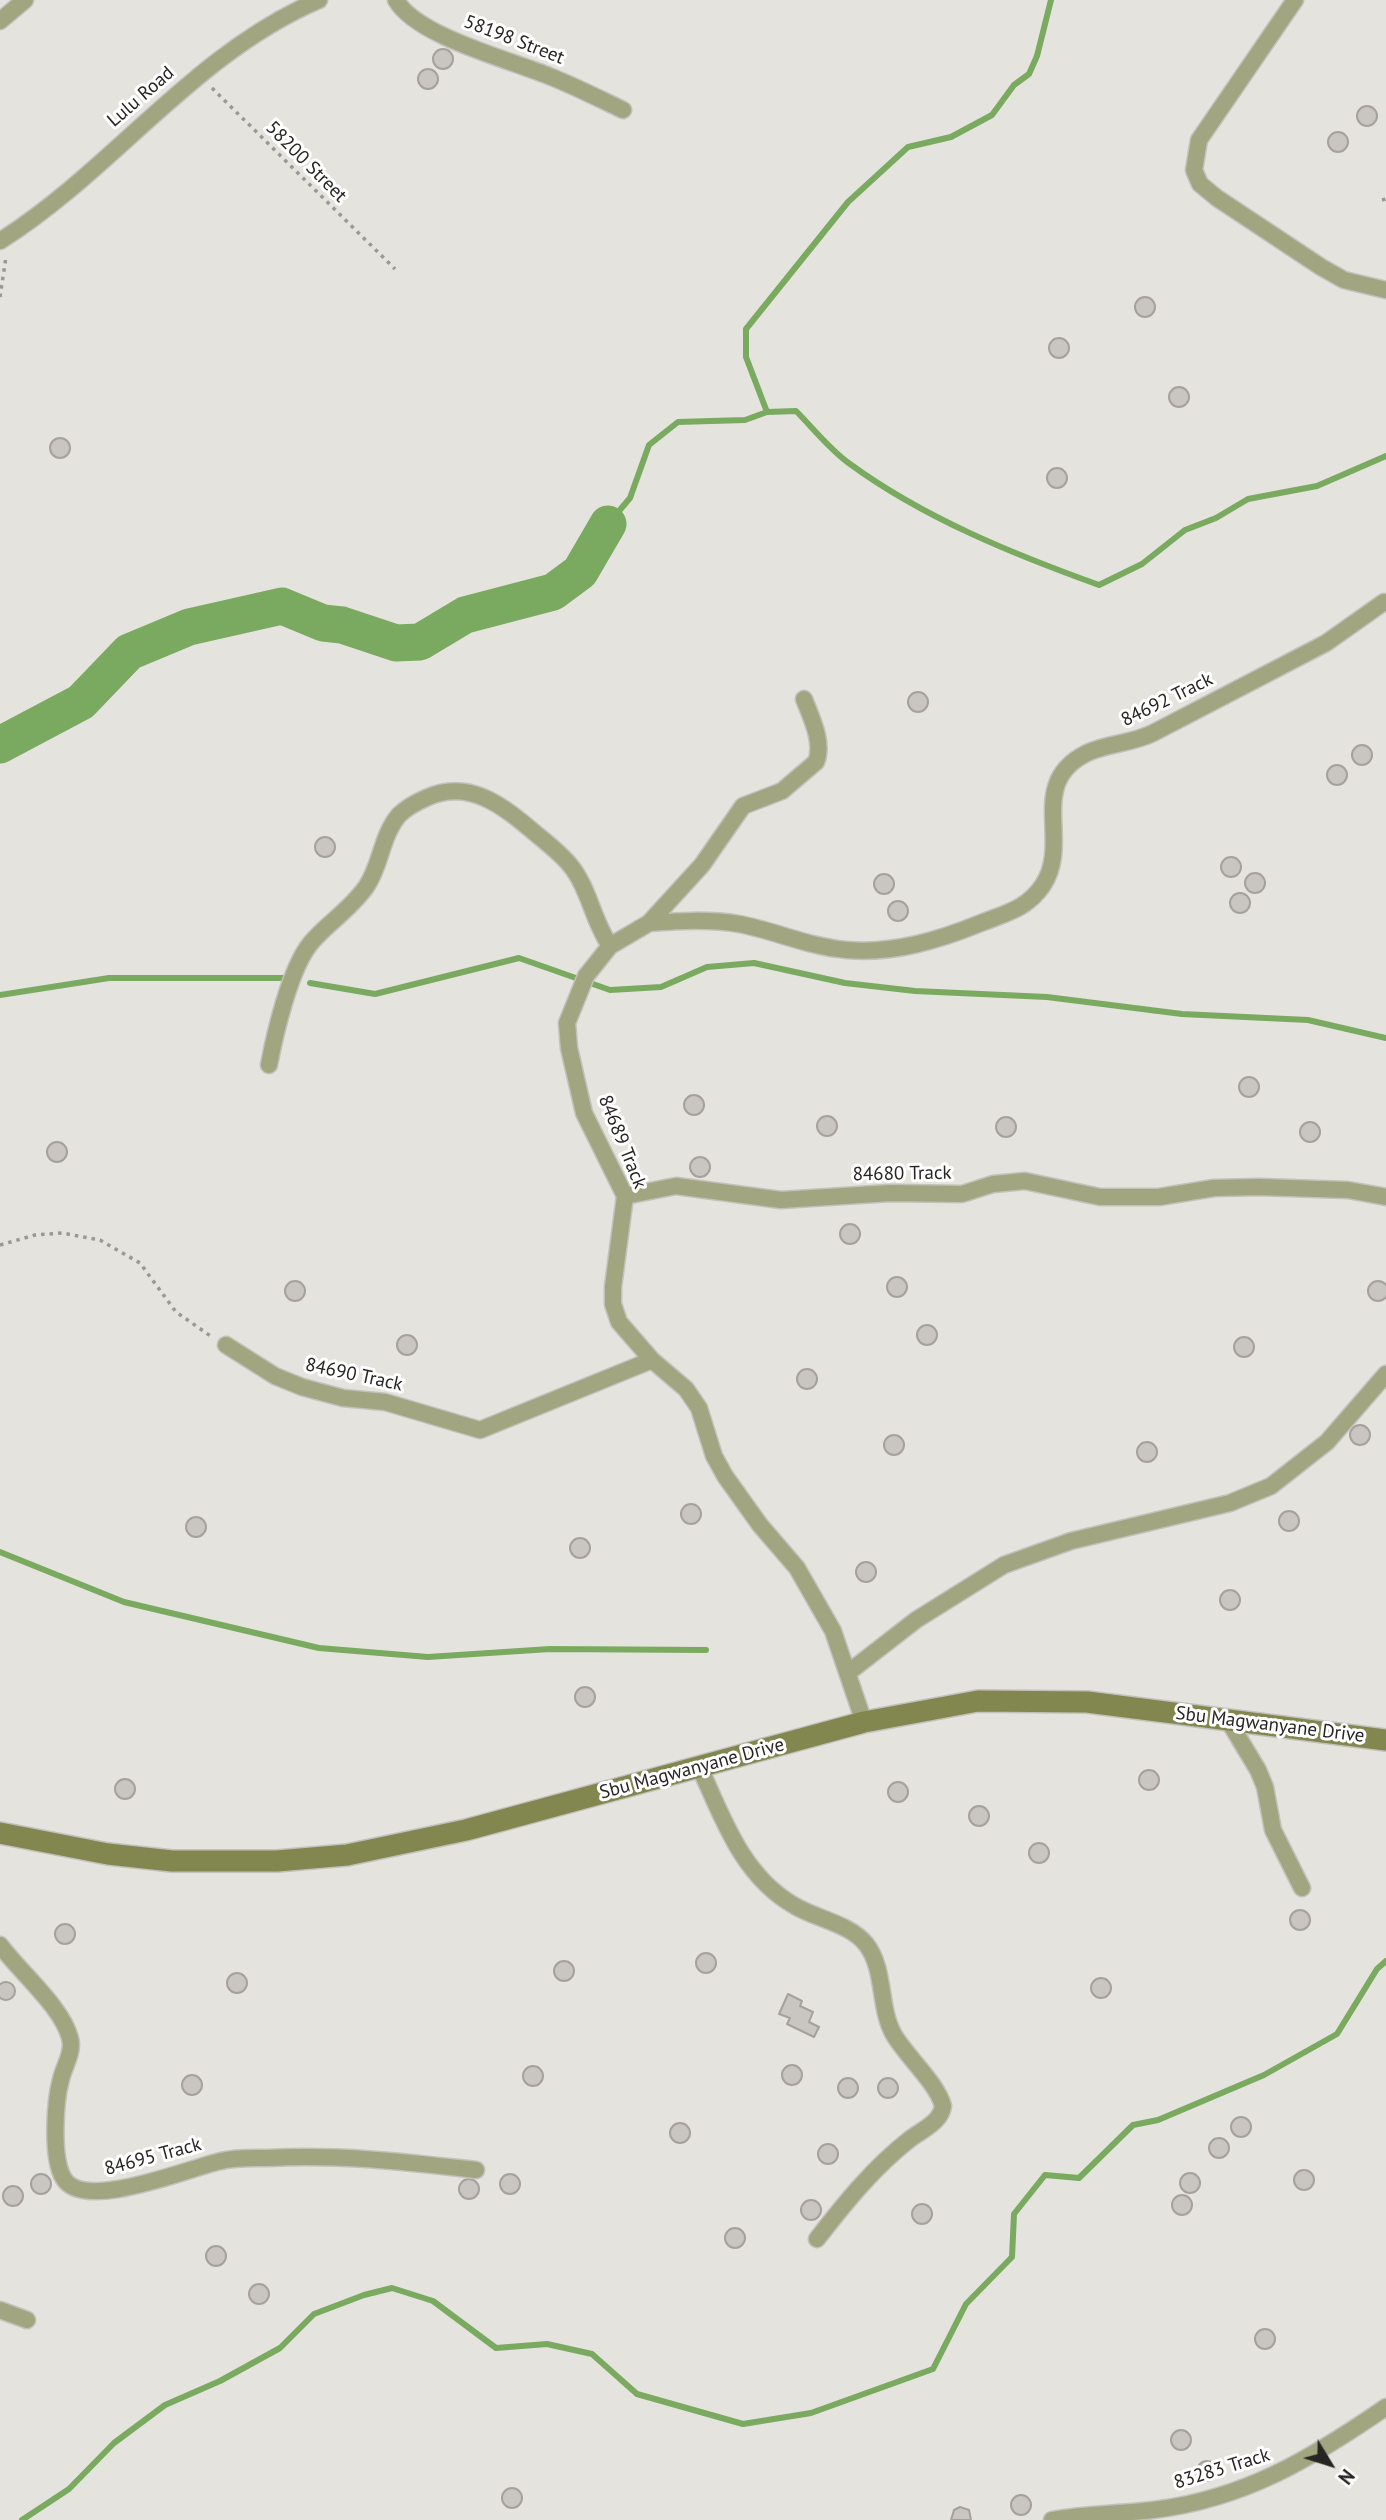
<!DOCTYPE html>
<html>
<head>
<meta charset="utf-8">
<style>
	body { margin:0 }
	#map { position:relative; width:1386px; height:2520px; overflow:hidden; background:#e5e3de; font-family:"PT Sans",sans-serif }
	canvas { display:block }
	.north { position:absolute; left:1295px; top:2429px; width:70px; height:70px; -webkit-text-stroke:5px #fff; paint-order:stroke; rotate:128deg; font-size:19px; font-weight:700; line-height:28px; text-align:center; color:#262523 }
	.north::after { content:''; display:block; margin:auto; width:24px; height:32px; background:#262523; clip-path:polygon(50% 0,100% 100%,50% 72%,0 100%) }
</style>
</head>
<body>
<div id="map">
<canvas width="1386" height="2520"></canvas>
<div class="north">N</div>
</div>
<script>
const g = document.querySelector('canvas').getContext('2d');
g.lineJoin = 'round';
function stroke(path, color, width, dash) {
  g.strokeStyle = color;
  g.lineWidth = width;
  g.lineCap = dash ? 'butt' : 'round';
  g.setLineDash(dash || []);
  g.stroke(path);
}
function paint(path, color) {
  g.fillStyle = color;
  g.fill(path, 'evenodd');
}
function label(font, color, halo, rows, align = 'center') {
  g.font = font + ' "PT Sans",sans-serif';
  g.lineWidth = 6;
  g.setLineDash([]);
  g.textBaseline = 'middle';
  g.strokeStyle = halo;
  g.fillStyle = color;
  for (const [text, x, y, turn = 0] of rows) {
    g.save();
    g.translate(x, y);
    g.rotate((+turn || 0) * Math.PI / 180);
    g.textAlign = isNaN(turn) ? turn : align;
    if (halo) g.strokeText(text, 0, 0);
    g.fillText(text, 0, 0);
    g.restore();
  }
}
const stream = new Path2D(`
	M767 412 746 357V329L848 202 908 147 951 137 992 115 1014 85 1029 74 1037 56 1051 0
	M608 524 630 498 649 445 678 422 745 420 767 412 796 411C813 428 830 450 850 464 924 518 1013 554 1099 585L1142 564 1185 530 1216 518 1248 499 1317 486 1386 456
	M310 983 375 994 519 958 610 990 661 987 707 967 754 963 845 983 915 991 1047 997 1182 1014 1308 1020 1386 1038
	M0 995 109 978H286
	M0 1552 124 1602 319 1648 428 1657 550 1649 706 1650
	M22 2520 69 2489 114 2443 165 2405 220 2381 280 2348 314 2314 364 2295 392 2288 433 2301 496 2348 547 2344 592 2354 637 2394 743 2424 811 2413 933 2369 966 2304 1012 2257 1014 2214 1045 2175 1079 2178 1133 2125 1158 2120 1264 2075 1337 2034 1377 1969 1386 1961`);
const river = new Path2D(`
	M0 745 81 702 129 652 189 627 282 606 323 623 342 625 396 643 420 642 465 615 553 592 580 572 608 524`);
const building = new Path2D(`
	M433 59a10 10 0 1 1 20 0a10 10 0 1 1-20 0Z
	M418 79a10 10 0 1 1 20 0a10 10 0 1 1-20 0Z
	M1357 116a10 10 0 1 1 20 0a10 10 0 1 1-20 0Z
	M1328 142a10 10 0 1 1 20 0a10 10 0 1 1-20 0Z
	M1135 307a10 10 0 1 1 20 0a10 10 0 1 1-20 0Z
	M1049 348a10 10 0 1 1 20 0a10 10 0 1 1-20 0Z
	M1169 397a10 10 0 1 1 20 0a10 10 0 1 1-20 0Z
	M50 448a10 10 0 1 1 20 0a10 10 0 1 1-20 0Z
	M1047 478a10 10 0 1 1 20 0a10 10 0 1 1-20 0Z
	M908 702a10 10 0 1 1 20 0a10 10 0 1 1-20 0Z
	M1352 755a10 10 0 1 1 20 0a10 10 0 1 1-20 0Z
	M1327 775a10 10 0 1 1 20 0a10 10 0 1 1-20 0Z
	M315 847a10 10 0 1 1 20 0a10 10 0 1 1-20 0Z
	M1221 867a10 10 0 1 1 20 0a10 10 0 1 1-20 0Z
	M1245 883a10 10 0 1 1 20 0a10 10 0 1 1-20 0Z
	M874 884a10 10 0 1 1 20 0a10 10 0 1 1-20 0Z
	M1230 903a10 10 0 1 1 20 0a10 10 0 1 1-20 0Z
	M888 911a10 10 0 1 1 20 0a10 10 0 1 1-20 0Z
	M1239 1087a10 10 0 1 1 20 0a10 10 0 1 1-20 0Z
	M684 1105a10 10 0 1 1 20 0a10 10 0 1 1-20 0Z
	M817 1126a10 10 0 1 1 20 0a10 10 0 1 1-20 0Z
	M996 1127a10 10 0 1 1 20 0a10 10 0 1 1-20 0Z
	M1300 1132a10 10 0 1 1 20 0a10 10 0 1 1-20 0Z
	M47 1152a10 10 0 1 1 20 0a10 10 0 1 1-20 0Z
	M690 1167a10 10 0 1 1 20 0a10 10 0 1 1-20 0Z
	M840 1234a10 10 0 1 1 20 0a10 10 0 1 1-20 0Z
	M887 1287a10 10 0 1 1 20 0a10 10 0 1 1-20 0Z
	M285 1291a10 10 0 1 1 20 0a10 10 0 1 1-20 0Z
	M1368 1291a10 10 0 1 1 20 0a10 10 0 1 1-20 0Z
	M917 1335a10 10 0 1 1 20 0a10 10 0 1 1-20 0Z
	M397 1345a10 10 0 1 1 20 0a10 10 0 1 1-20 0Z
	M1234 1347a10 10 0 1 1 20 0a10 10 0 1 1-20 0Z
	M797 1379a10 10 0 1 1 20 0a10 10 0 1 1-20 0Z
	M1350 1435a10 10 0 1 1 20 0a10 10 0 1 1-20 0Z
	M884 1445a10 10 0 1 1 20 0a10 10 0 1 1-20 0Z
	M1137 1452a10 10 0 1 1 20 0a10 10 0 1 1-20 0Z
	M681 1514a10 10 0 1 1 20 0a10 10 0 1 1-20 0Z
	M1279 1521a10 10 0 1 1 20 0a10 10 0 1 1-20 0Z
	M186 1527a10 10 0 1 1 20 0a10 10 0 1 1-20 0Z
	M570 1548a10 10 0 1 1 20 0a10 10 0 1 1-20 0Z
	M856 1572a10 10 0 1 1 20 0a10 10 0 1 1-20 0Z
	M1220 1600a10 10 0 1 1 20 0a10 10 0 1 1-20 0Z
	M575 1697a10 10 0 1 1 20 0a10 10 0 1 1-20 0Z
	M1139 1780a10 10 0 1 1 20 0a10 10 0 1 1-20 0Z
	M115 1789a10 10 0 1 1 20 0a10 10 0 1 1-20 0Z
	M888 1792a10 10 0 1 1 20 0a10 10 0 1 1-20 0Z
	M969 1816a10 10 0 1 1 20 0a10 10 0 1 1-20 0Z
	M1029 1853a10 10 0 1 1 20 0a10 10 0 1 1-20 0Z
	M1290 1920a10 10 0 1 1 20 0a10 10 0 1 1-20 0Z
	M55 1934a10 10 0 1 1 20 0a10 10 0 1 1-20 0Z
	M696 1963a10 10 0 1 1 20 0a10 10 0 1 1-20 0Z
	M554 1971a10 10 0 1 1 20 0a10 10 0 1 1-20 0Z
	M227 1983a10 10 0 1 1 20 0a10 10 0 1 1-20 0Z
	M1091 1988a10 10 0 1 1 20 0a10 10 0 1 1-20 0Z
	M-3 1991a9 9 0 1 1 18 0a9 9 0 1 1-18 0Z
	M788 1994 802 2001 800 2006 813 2012 809 2022 819 2027 814 2037 787 2024 790 2018 779 2014Z
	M782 2075a10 10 0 1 1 20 0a10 10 0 1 1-20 0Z
	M523 2076a10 10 0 1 1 20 0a10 10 0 1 1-20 0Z
	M182 2085a10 10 0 1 1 20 0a10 10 0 1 1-20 0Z
	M838 2088a10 10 0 1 1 20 0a10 10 0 1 1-20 0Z
	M878 2088a10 10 0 1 1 20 0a10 10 0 1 1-20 0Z
	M1231 2127a10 10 0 1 1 20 0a10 10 0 1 1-20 0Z
	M670 2133a10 10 0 1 1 20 0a10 10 0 1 1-20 0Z
	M1209 2148a10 10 0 1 1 20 0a10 10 0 1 1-20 0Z
	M818 2154a10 10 0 1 1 20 0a10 10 0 1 1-20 0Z
	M1294 2180a10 10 0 1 1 20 0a10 10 0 1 1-20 0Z
	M1180 2183a10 10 0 1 1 20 0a10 10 0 1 1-20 0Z
	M31 2184a10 10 0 1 1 20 0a10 10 0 1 1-20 0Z
	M500 2184a10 10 0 1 1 20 0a10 10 0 1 1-20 0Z
	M459 2189a10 10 0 1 1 20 0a10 10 0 1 1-20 0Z
	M3 2196a10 10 0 1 1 20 0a10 10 0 1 1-20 0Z
	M1172 2205a10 10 0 1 1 20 0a10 10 0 1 1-20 0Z
	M801 2210a10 10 0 1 1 20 0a10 10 0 1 1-20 0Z
	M912 2214a10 10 0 1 1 20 0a10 10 0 1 1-20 0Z
	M725 2238a10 10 0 1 1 20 0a10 10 0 1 1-20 0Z
	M206 2256a10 10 0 1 1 20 0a10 10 0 1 1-20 0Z
	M249 2294a10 10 0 1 1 20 0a10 10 0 1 1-20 0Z
	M1255 2339a10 10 0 1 1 20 0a10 10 0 1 1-20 0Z
	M1171 2440a10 10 0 1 1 20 0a10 10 0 1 1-20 0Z
	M1197 2471a10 10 0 1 1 20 0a10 10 0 1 1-20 0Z
	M502 2498a10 10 0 1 1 20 0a10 10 0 1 1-20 0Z
	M1011 2505a10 10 0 1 1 20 0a10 10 0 1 1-20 0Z
	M960 2507 969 2510 971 2520H951L954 2510Z`);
const path = new Path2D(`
	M212 88 395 269
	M1382 200 1386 199
	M0 297 6 257
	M0 1245 35 1235 62 1233 100 1240 140 1263 176 1312 212 1337`);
const street = new Path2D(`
	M396 0C416 36 510 60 549 76 574 86 598 98 623 110
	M1295 0 1199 140 1194 170 1200 184 1217 198 1321 267 1344 280 1386 290
	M0 21 25 0
	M0 241C114 169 193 54 319 0
	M804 699C811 717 824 743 816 762L782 791 743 806 702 865 649 923 610 946 586 976 567 1023 569 1048 584 1113 625 1196 613 1287V1304L619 1322 652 1360 686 1389 699 1408 714 1456 725 1476 760 1525 797 1568 833 1631 864 1722
	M649 923C679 921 709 919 739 924 776 931 809 947 847 950 894 954 939 940 981 923 1006 913 1027 909 1043 885 1072 841 1026 783 1087 753 1108 743 1131 744 1153 733L1326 643 1384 602
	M269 1065C275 1033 290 969 310 944 325 925 349 911 366 887 381 866 381 836 399 815 406 808 417 802 426 798 469 778 503 806 535 833 547 843 560 853 570 865 589 888 593 921 610 946
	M625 1196 676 1186 781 1200 891 1193 962 1194 993 1184 1025 1181 1100 1197H1159L1214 1188 1259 1187 1348 1190 1386 1197
	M226 1345 275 1376 302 1387 343 1398 385 1402 480 1430 652 1360
	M849 1672 916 1620 1004 1565 1071 1541 1230 1503 1271 1486 1327 1442 1386 1374
	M1228 1720 1258 1770 1265 1787 1273 1830 1302 1888
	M700 1768C723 1819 743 1877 795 1906 817 1919 850 1924 866 1944 886 1970 878 2007 894 2035 907 2057 937 2083 943 2106 941 2122 922 2130 910 2139 873 2168 845 2203 817 2239
	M0 1945C20 1972 62 2007 70 2038 74 2052 64 2066 61 2079 55 2101 51 2159 64 2179 85 2212 189 2168 221 2161 236 2157 253 2158 268 2158 338 2154 406 2162 476 2170
	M0 2310 27 2320
	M1052 2520C1086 2514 1119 2514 1153 2510 1245 2499 1312 2458 1386 2407`);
const secondary = new Path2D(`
	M0 1833 108 1854 172 1861H277L347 1855 466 1830 864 1722 978 1701 1087 1702 1386 1740`);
const streetNames = [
	["58198 Street",514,40,21],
	["Lulu Road",141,97,-41],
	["58200 Street",306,162,45],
	["84692 Track",1167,700,-26],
	["84689 Track",622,1142,68],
	["84680 Track",902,1174,-1],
	["84690 Track",354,1375,12],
	["Sbu Magwanyane Drive",1270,1725,7],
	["Sbu Magwanyane Drive",692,1769,-15],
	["84695 Track",153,2157,-15],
	["83283 Track",1222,2469,-17]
];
stroke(stream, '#7aaa5f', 6);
stroke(river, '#7aaa5f', 37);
paint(building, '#c9c5c1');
stroke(building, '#a5a19d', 2);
stroke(street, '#c3c1bc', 19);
stroke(secondary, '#c3c1bc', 24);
stroke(path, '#999894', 3.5, [3.5, 5]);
stroke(street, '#a1a680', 16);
stroke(secondary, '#81874e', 21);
label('19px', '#262523', '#fff', streetNames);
</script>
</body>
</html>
